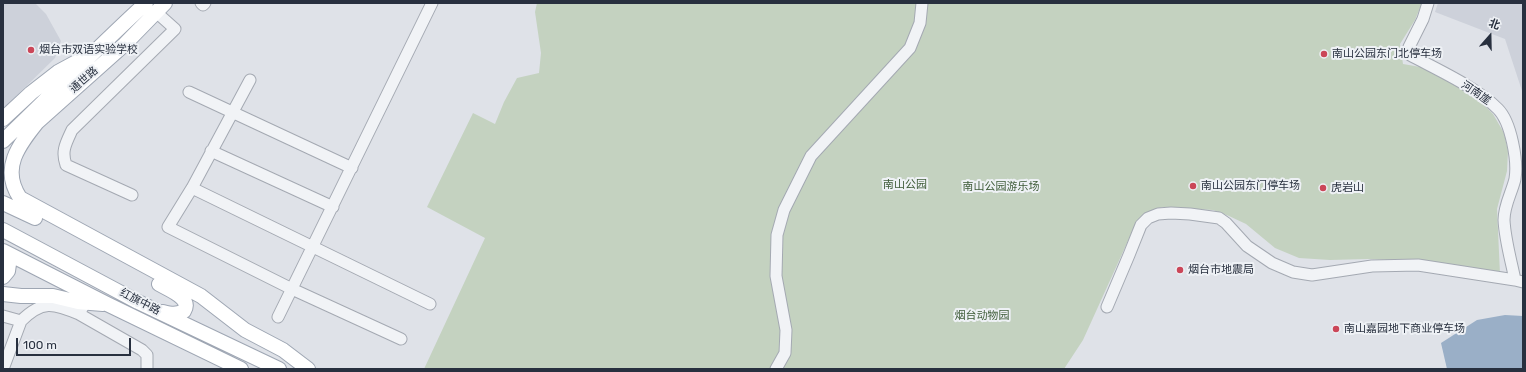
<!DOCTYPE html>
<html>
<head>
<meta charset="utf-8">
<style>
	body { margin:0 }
	#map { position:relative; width:1526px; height:372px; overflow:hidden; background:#dfe2e8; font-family:Rubik,"Noto Sans SC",sans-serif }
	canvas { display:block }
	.frame { position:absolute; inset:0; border:4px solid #28303f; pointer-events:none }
	.north { position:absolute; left:1470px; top:16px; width:40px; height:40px; -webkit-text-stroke:3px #eef1f5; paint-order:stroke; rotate:20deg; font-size:11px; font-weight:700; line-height:16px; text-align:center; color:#28303f }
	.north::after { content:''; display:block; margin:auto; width:14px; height:18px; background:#28303f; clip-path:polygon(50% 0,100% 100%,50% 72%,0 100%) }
	.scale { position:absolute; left:16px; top:338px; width:115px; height:18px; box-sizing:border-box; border:2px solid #28303f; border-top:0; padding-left:5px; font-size:12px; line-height:14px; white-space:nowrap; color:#28303f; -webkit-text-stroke:3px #eef1f5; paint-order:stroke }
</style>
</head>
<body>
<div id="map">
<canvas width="1526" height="372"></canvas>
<div class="frame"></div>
<div class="north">北</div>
<div class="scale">100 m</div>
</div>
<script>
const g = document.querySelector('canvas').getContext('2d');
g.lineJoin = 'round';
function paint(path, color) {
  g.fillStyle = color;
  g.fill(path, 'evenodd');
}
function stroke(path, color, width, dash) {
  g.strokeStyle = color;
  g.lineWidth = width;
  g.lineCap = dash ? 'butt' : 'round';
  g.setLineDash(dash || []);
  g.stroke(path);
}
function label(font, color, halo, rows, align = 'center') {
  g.font = font + ' Rubik,"Noto Sans SC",sans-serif';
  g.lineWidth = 4;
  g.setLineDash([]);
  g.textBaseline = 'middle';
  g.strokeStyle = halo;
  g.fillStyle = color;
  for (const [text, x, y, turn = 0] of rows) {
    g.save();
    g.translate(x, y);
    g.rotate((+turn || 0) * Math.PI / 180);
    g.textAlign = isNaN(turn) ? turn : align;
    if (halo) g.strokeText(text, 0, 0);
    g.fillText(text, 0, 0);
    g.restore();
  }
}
const built = new Path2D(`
	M3 3H35L46 14 61 41 55 58 3 109Z
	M1438 3H1523V94L1505 39 1435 12Z`);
const green = new Path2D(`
	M537 3H1422L1415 20 1400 44 1403 64 1426 68 1477 98 1493 114 1504 133 1508 151 1507 171 1497 209 1500 274 1428 262 1368 259 1330 260 1299 258 1275 248 1246 224 1229 216 1213 210 1162 207 1137 221 1083 340 1064 369H424L485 238 427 207 473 113 495 124 504 102 517 78 539 73 541 53 535 12Z`);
const water = new Path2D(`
	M1505 315 1523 316V369H1447L1441 343 1477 320Z`);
const minor = new Path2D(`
	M201 3 203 5 205 3
	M1428 3 1423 19 1409 47 1410 55C1438 70 1476 87 1498 109 1511 122 1518 161 1515 179 1512 192 1504 205 1504 220 1505 240 1511 260 1515 280
	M250 80 192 188 168 227 292 289 401 339
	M189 92 352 168
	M211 151 333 207
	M192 188 430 304
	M132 195 66 165C61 151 66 143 72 130L175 29 156 12
	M1107 307 1129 255 1141 225 1148 218 1158 214 1171 213 1190 214 1219 218 1226 223 1247 246 1272 263 1293 272 1312 275 1372 266 1418 265 1515 280 1523 282
	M79 314 142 350 147 355V369
	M3 316 21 321
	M278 317 432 3
	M3 369 21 321C42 300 53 303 79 314L85 303
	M776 369 785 353 786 330 776 276 777 235 784 210 811 156 910 48 920 23 922 3`);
const major = new Path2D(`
	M3 119 31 93 58 72 82 59
	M39 120C19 145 0 168 20 198L201 296 245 330 283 350 308 369
	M33 126 125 44 165 3
	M3 141C51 95 97 48 146 3
	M3 203 35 218
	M3 230 138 302 279 369
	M3 251 107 304 241 369
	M3 256 9 264 8 271 3 277
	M159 284C169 290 192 298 184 311 176 315 171 314 163 312
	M3 294 21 296H53L78 302 103 304`);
const markers = [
	[31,50,4,"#cb4658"],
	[1324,54,4,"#cb4658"],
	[1193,186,4,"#cb4658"],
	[1323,188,4,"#cb4658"],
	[1180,270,4,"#cb4658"],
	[1336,329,4,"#cb4658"]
];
const poiNames = [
	["烟台市双语实验学校",39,50],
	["南山公园东门北停车场",1332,54],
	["南山公园东门停车场",1201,186],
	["虎岩山",1331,188],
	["烟台市地震局",1188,270],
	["南山嘉园地下商业停车场",1344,329]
];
const streetNames = [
	["通世路",84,80,-41],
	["河南崖",1476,93,34],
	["红旗中路",140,302,27]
];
const parkNames = [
	["南山公园",905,185],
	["南山公园游乐场",1001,187],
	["烟台动物园",982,316]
];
paint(built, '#cdd1da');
paint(green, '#c4d2c0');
paint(water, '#9aafc7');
stroke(minor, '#a4a9b2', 13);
stroke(major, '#9ea6b3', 16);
stroke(minor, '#f1f3f6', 11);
stroke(major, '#fff', 14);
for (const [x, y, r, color] of markers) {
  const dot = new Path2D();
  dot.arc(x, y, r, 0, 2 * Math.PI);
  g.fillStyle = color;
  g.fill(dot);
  stroke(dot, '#eef1f5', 1.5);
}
label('11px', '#28303f', '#eef1f5', poiNames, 'left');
label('11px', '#28303f', '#eef1f5', streetNames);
label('11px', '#3c5a36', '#eef1f5', parkNames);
</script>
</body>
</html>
